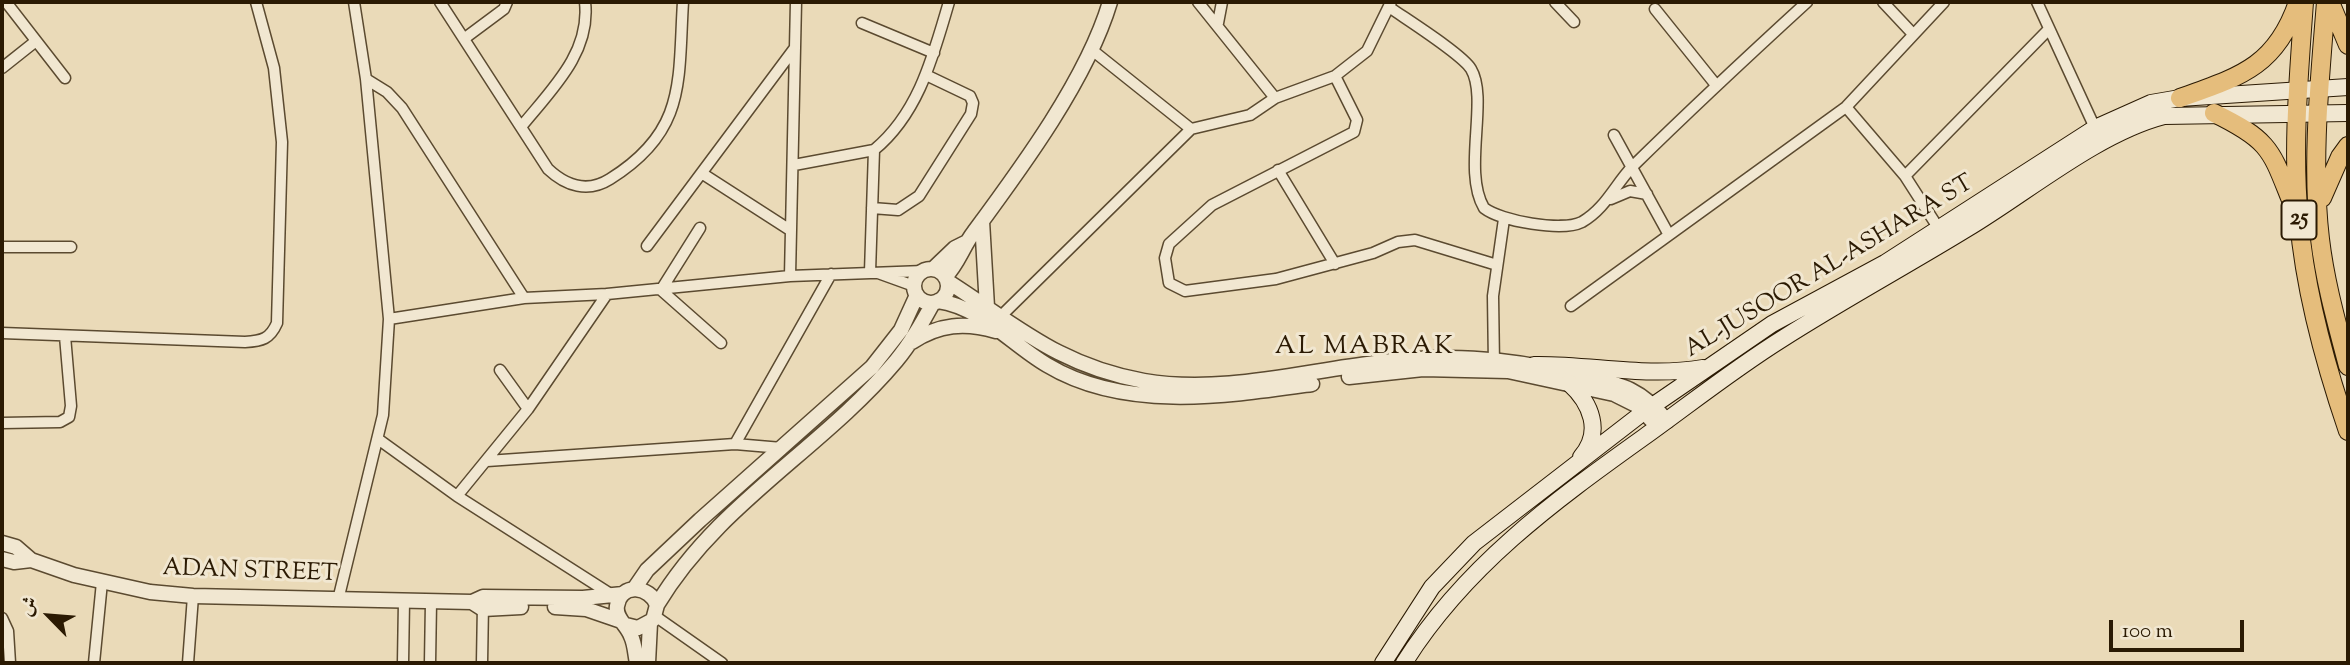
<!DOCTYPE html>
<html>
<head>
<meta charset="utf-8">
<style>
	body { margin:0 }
	#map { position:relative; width:2350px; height:665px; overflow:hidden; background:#eadab8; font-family:"Sorts Mill Goudy",Amiri,serif }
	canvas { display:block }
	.frame { position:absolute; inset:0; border:4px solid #2b1a03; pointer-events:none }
	.north { position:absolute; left:14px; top:581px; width:70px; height:70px; -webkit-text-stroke:5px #f1e7d1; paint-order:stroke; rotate:295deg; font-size:19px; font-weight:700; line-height:28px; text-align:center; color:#2b1a03 }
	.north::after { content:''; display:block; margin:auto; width:24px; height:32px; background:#2b1a03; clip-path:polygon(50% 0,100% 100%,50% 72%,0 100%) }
	.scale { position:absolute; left:2109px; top:620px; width:135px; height:32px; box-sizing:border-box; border:4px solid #2b1a03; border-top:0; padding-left:9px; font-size:21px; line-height:24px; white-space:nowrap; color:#2b1a03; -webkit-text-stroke:5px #f1e7d1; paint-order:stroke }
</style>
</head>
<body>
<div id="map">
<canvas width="2350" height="665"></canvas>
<div class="frame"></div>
<div class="north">ش</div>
<div class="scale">100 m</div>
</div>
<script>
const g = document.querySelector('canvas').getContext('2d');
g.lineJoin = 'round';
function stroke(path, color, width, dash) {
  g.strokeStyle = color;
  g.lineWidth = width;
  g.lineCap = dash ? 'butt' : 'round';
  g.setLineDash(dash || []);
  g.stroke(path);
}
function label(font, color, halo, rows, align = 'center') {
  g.font = font + ' "Sorts Mill Goudy",serif';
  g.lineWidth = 6;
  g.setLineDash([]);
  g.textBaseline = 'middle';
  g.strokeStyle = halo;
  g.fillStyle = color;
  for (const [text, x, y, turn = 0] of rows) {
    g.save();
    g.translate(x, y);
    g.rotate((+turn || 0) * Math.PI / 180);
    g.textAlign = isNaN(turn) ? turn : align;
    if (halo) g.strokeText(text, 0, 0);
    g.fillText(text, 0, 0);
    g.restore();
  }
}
const minor = new Path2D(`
	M6 2 65 78
	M440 2 548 169C566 186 588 193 610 179 687 131 678 81 683 2
	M1198 2 1275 98
	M1555 2 1574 22
	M1883 2 1913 34
	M2037 2 2095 128
	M1389 7C1406 19 1462 54 1471 69 1489 99 1462 171 1484 208 1501 221 1562 232 1582 222 1605 209 1615 185 1632 167 1689 111 1748 56 1807 2
	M1655 9 1716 85
	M862 23 934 53
	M1218 23 1222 2
	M465 38 504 9 507 2
	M1092 50 1191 129 1250 115 1275 98 1335 76 1367 51 1391 2
	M2 68 36 41
	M1335 76 1357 120 1354 132 1212 205 1169 244 1165 258 1169 283 1185 291 1276 279 1373 253 1398 242 1415 240 1497 265
	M366 79 387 92 402 108 524 298
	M1846 107 1905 176 1939 229
	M521 127C551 90 591 53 585 2
	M1614 135 1669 235
	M794 165 874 150
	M1278 170 1335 264
	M703 174 790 230
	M1905 176 2049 29
	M1611 199 1630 191 1647 194
	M872 208 898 210 919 196 971 114 973 103 970 96 926 75
	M700 228 661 290 721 343
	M647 246 794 49
	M2 247H71
	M870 272 874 150C919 113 933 56 949 2
	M878 273 914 286
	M790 276 796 2
	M1571 306 1846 107 1944 2
	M1000 317 1191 129
	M389 319 524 298 607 294 790 276 924 271
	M2 333 245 342C262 341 270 339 277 323L282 142 274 68 256 2
	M1494 365 1493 296 1504 219
	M500 370 528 409
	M2 423 60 422 69 417 71 406 65 336
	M378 439 457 496 612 595
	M735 444 831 274
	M487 461 735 444 782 448
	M457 496 528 409 607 294
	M338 600 383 415 389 319 366 79 354 2
	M655 616 722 663
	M2 618 8 631 10 663
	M94 663 102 582
	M188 663 193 596
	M403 663 404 601
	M430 663 431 602
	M482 663 483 604`);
const tertiary = new Path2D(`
	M982 221 987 307
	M933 269 955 248 967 242
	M914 286a17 17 0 1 1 34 0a17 17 0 1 1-34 0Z
	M945 277C958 264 963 246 974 232 1022 167 1087 79 1110 2
	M947 281C1016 325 1059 366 1144 381 1221 394 1300 372 1375 363 1446 354 1501 357 1570 373 1614 384 1636 383 1667 421
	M938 301C981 307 1011 344 1047 365 1125 412 1227 396 1312 384
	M912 342C939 324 965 322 996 331
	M1349 377 1423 369 1508 371 1614 394 1638 406 1658 427
	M2 543 16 547 31 560 74 575 150 592 193 596 472 602 483 597 583 598 623 594
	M2 559 14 562 31 560
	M634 589 647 570 700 520 872 367 901 330 917 295
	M472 602 483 609 521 607
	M657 605C717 504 822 449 896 361 911 343 922 323 933 303
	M555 607 586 609 621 621
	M626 625 638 628 653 620 657 605C650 586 621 582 617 606 615 618 627 625 631 636 635 644 635 654 637 663
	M648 663 650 623`);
const secondary = new Path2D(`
	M1534 365C1591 364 1646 378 1703 368
	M1569 383C1591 403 1603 432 1581 457
	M1383 663 1432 587 1474 543 1645 411 1772 324 1885 263 2095 128 2151 103 2180 98 2348 87
	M1404 663C1464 567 1553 502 1644 437 1690 404 1734 369 1782 339 1843 300 1906 266 1968 228 2028 192 2098 133 2164 116L2348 113`);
const primary = new Path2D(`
	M2304 2C2299 73 2292 148 2299 220 2305 291 2325 364 2348 431
	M2326 2C2320 78 2311 163 2320 239 2325 282 2337 324 2348 366
	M2330 2 2348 45
	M2180 98C2239 77 2276 67 2298 2
	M2214 113C2274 142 2271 152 2295 210
	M2322 198 2340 157 2348 146`);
const shields = [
	[2299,220,35]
];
const shieldNames = [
	["25",2299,220]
];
const streetNames = [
	["AL-JUSOOR AL-ASHARA ST",1830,268,-31],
	["ADAN STREET",250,573,2]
];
const neighbourhoodNames = [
	["AL MABRAK",1365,349]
];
stroke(minor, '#5b4a30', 13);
stroke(tertiary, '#5b4a30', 17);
stroke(secondary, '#2b1a03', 18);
stroke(primary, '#2b1a03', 20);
stroke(minor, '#f1e7d1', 10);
stroke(tertiary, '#f1e7d1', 14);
stroke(secondary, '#f1e7d1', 16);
stroke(primary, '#e5bd7c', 18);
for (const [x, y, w] of shields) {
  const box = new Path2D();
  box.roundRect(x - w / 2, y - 19.5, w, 39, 5);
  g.fillStyle = '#f1e7d1';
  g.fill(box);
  stroke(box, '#2b1a03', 2);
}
label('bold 23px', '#2b1a03', null, shieldNames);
label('24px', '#2b1a03', '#f1e7d1', streetNames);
g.letterSpacing = '2px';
label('26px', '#2b1a03', '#f1e7d1', neighbourhoodNames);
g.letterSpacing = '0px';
</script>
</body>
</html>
